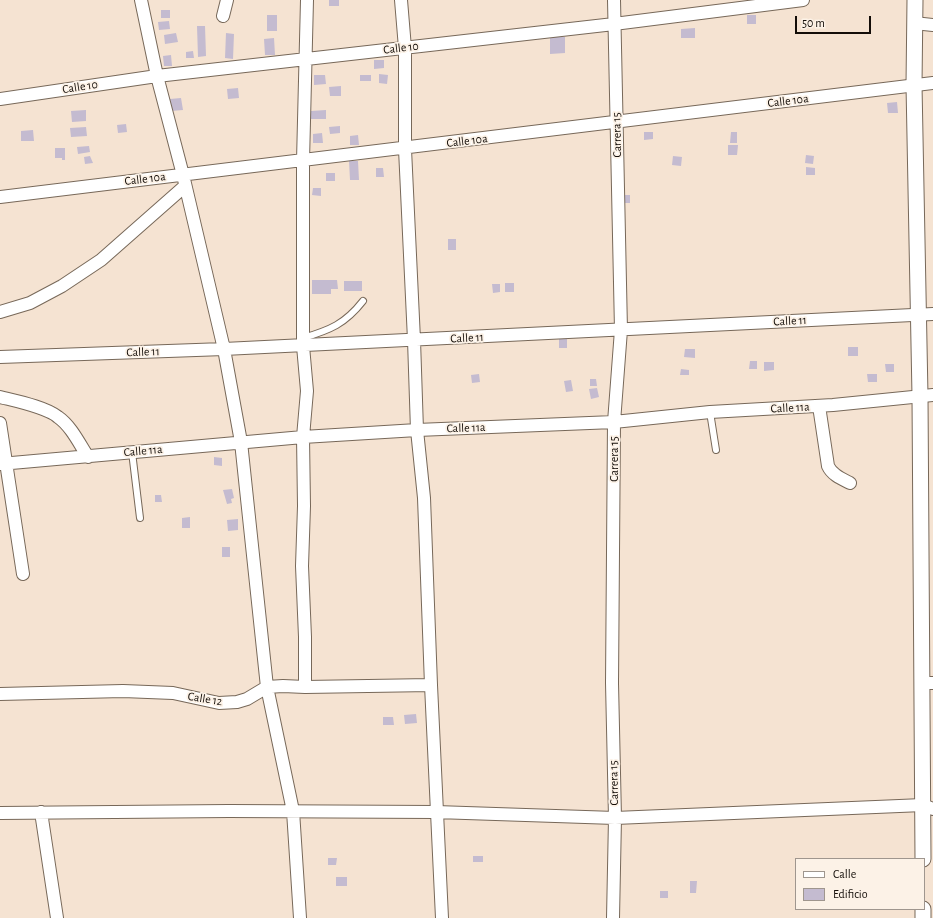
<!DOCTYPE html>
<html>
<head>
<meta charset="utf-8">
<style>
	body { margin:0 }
	#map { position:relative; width:933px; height:918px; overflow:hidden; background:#f5e3d2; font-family:"Alegreya Sans",sans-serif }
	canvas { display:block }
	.legend { position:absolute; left:795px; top:858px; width:130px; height:52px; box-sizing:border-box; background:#fcf2e7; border:1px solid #9f968e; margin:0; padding:5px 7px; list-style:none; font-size:12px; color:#130d08 }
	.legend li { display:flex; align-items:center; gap:8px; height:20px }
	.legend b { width:20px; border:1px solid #9f968e }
	.scale { position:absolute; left:795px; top:16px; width:76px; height:18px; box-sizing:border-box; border:2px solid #130d08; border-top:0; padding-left:5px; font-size:12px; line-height:14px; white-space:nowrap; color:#130d08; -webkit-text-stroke:3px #fcf2e7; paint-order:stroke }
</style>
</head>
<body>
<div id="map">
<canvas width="933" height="918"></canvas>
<ul class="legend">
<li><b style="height:5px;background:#fff"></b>Calle</li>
<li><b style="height:11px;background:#c4bbd0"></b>Edificio</li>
</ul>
<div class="scale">50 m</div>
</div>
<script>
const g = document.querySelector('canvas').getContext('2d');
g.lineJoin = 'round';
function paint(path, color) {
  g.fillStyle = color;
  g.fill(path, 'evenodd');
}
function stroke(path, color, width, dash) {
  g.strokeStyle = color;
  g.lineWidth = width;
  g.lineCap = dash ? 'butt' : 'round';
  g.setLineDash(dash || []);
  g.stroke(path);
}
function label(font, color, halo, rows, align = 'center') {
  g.font = font + ' "Alegreya Sans",sans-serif';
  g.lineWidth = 3.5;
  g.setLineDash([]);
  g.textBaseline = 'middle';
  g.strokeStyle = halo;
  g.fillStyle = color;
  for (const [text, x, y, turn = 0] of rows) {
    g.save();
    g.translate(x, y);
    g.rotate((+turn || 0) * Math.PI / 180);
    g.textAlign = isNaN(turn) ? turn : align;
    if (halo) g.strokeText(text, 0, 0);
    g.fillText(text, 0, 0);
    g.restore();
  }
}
const building = new Path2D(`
	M329 0H339V6H329Z
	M161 10H170V18H161Z
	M267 15H277V31H267Z
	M747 15H756V24H747Z
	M169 21 170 29 159 30 158 22Z
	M197 26H205L206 56 198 57Z
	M695 28V38H681V29Z
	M176 33 178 42 165 44 164 35Z
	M226 33 234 34 233 59 225 58Z
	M550 37H565V53L550 54Z
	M274 38 275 55H265L264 39Z
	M193 51 194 58H186V52Z
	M171 55 172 66H164L163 56Z
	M374 60H384V68L374 69Z
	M379 74 388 75 387 84 379 83Z
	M314 75H325L326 84 314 85Z
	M360 75H371V81H360Z
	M341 86V96H330L329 87Z
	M238 88 239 98 228 99 227 89Z
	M181 98 183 110 171 111 170 99Z
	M897 102 898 113H888L887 103Z
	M86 110V121L72 122 71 111Z
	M326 110V119H311V111Z
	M126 124 127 132 118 133 117 125Z
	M340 126V133L330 134 329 127Z
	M86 127 87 136 71 137 70 128Z
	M33 130 34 141H21V131Z
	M644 132H653V139L644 140Z
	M731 132H737V143H730Z
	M322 133 323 143H313V134Z
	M358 135 359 145H350V136Z
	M728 145H738L737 155H728Z
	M89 146 90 152 78 154 77 147Z
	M55 148H65V160H62V158H55Z
	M806 155 814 156 813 164 805 163Z
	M90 156 93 163 85 164 84 157Z
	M673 156 682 157 681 166 672 165Z
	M349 161H358L359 180H350Z
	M806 167 815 168V175H806Z
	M376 168H383L384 177H376Z
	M326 173H335V181H326Z
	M313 188H321V196L312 195Z
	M623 195H630V203H623Z
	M448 239H456V250H448Z
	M312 280H337L338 289H331V294H312Z
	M344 281H362V291H344Z
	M505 283H514V292H505Z
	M492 284H500V292L493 293Z
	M559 338H567V348H559Z
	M848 347H858V356H848Z
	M685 349H695V358L684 357Z
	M750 361H757V369H749Z
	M764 362H774V370L764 371Z
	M885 364H894V372H886Z
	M681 369 689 370V375H680Z
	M479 374 480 382 472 383 471 375Z
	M867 374H877V382H868Z
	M590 379H596L597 386H590Z
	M571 380 573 391 566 392 564 381Z
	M597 388 599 397 591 399 589 389Z
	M214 457 222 458V466L214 465Z
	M232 489 234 498 231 499 232 503 227 504 223 490Z
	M155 495H161L162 502H155Z
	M190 517V528H182V518Z
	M238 519V530L228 531 227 520Z
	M222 547H230V557H222Z
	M416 714 417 723 405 724 404 715Z
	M383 717H393L394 725H383Z
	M473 856H483V862H473Z
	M328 858H337L336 865H328Z
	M336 877H347V886H336Z
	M690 881H697L696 893H690Z
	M660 891H668V898H660Z`);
const service = new Path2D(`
	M303 338C330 330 345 324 363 301
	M710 412 716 450
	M132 452 140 518`);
const minor = new Path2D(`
	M141 0 157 76 183 175 224 349 241 442 267 687 293 811 300 918
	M401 0 405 48V149L414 340 417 430 424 498 431 685 442 918
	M223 16 227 0
	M914 23 933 25
	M0 99 157 76 614 24 803 0
	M0 197 933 83
	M0 312 30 303 62 286 101 260 185 186
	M0 357 224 349 933 314
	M0 397C16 401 46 407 58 417 71 426 79 443 88 457
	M819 406 828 466C832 475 842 479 850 483
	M0 423 23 574
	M0 464 303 437 417 430 614 422 710 412 833 405 933 395
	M922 683H933
	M305 687V637L302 566 304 506 303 437 307 391 303 346V161L307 0
	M0 694 123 691 173 693 219 703 237 702 247 699 267 687 283 686 305 687 431 685
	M41 812 57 918
	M0 813 229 811 436 812 615 818 923 805 933 809
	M613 918 615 818 612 683 614 422 621 330 614 0`);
const tertiary = new Path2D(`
	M915 0 914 85 920 396 923 859
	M923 918V909`);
const streetNames = [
	["Calle 10",401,48,-7],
	["Calle 10",80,87,-9],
	["Calle 10a",788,101,-7],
	["Carrera 15",617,135,-91],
	["Calle 10a",467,141,-7],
	["Calle 10a",145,179,-7],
	["Calle 11",790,321,-3],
	["Calle 11",467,338,-3],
	["Calle 11",143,352,-2],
	["Calle 11a",790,408,-3],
	["Calle 11a",466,428,-2],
	["Calle 11a",143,451,-5],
	["Carrera 15",614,459,-90],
	["Calle 12",205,699,9],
	["Carrera 15",614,783,-91]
];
paint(building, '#c4bbd0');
stroke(service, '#776859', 8);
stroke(minor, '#776859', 14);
stroke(tertiary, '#776859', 17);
stroke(service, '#fff', 6);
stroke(minor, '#fff', 12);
stroke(tertiary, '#fff', 15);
label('12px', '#130d08', '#fcf2e7', streetNames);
</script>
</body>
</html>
